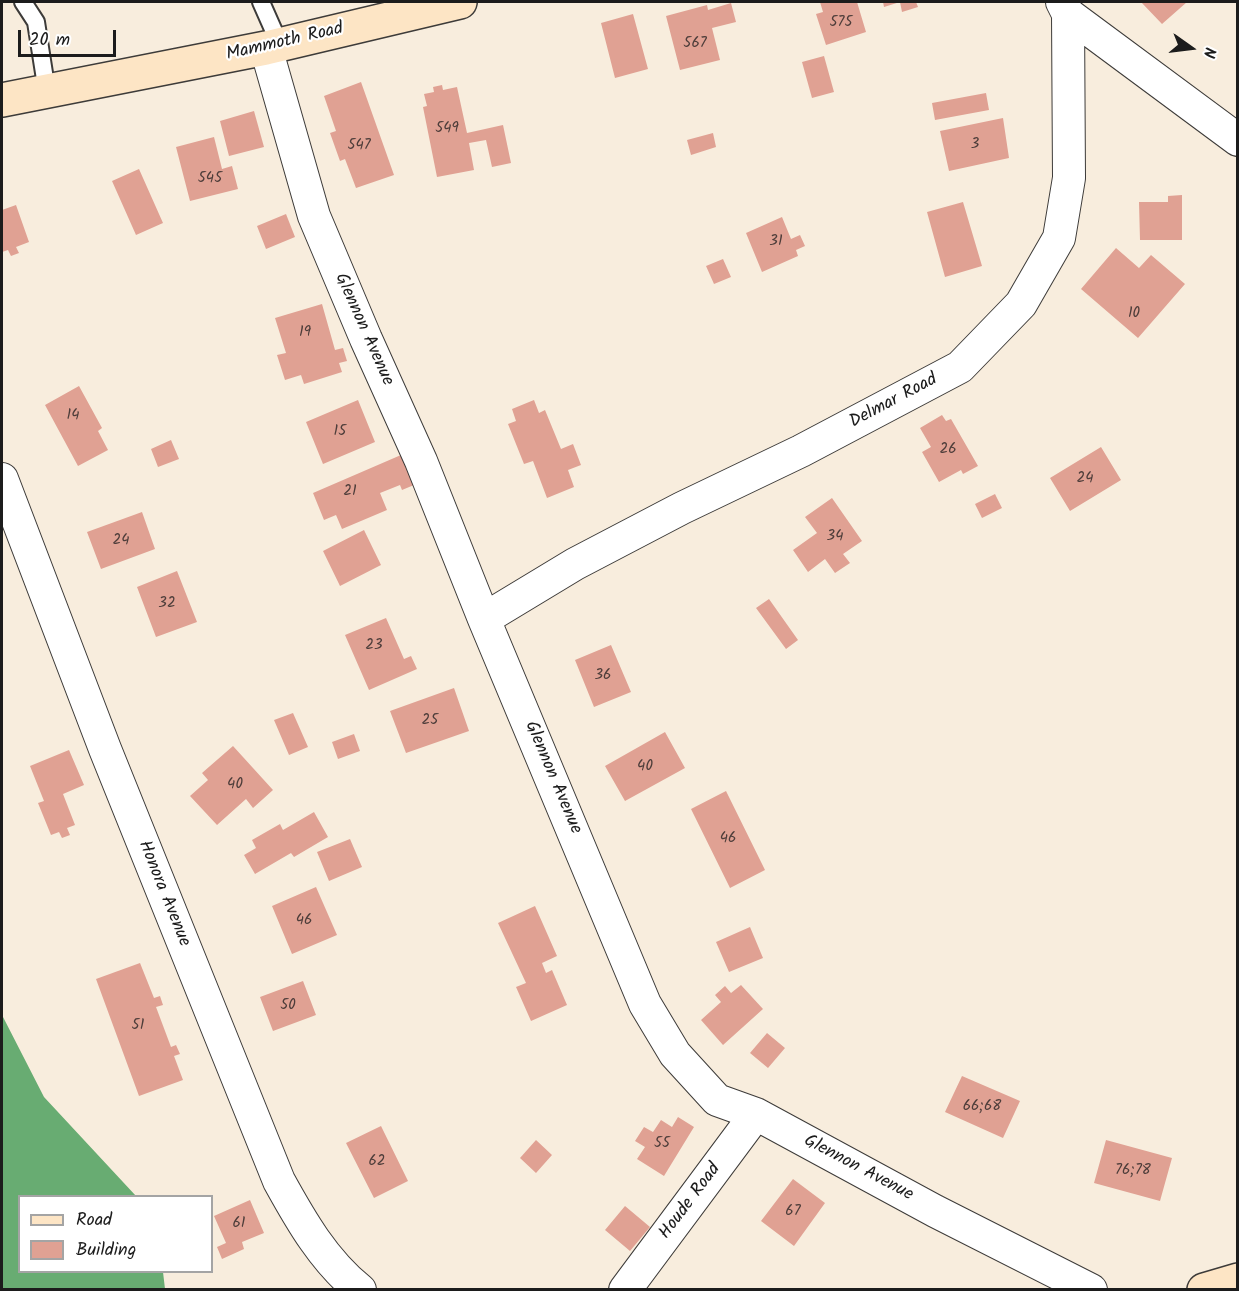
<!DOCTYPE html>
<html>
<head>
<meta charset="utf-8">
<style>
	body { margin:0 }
	#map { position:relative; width:1239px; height:1291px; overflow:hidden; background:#f8eddd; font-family:Kalam,sans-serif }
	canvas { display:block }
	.frame { position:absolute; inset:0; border:3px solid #1c1c1c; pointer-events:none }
	.legend { position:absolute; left:18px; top:1195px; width:195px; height:78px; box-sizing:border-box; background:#fff; border:2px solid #a4a4a4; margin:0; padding:8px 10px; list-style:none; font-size:18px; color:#1c1c1c }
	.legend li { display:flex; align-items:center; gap:12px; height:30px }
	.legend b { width:30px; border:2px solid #a4a4a4 }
	.north { position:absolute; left:1161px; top:18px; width:60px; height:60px; -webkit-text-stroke:4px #fff; paint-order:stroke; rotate:104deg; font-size:16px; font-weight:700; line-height:24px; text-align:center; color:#1c1c1c }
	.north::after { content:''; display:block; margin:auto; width:21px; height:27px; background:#1c1c1c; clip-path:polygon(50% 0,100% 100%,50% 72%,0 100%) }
	.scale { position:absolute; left:18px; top:30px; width:98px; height:27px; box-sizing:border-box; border:3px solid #1c1c1c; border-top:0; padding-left:8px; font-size:18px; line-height:21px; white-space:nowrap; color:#1c1c1c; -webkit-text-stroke:4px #fff; paint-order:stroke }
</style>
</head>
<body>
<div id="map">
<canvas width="1239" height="1291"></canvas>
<div class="frame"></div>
<ul class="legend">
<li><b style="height:8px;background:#fde5c5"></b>Road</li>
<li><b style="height:16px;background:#e0a193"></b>Building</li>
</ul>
<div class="north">N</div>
<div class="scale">20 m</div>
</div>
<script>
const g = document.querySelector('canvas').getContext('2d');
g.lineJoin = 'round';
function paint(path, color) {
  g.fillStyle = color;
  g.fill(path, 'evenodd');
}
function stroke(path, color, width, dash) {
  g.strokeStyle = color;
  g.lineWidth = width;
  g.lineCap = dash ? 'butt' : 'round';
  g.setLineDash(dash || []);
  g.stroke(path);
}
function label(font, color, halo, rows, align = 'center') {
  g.font = font + ' Kalam,sans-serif';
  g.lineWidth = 4.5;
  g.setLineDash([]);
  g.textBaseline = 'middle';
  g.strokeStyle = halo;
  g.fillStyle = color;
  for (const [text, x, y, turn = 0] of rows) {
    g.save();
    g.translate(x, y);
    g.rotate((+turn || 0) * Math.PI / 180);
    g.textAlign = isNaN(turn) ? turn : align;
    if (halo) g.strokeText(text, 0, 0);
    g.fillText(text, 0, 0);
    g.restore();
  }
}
const forest = new Path2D(`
	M2 1015 44 1097 136 1196H20V1272H163L165 1289H2Z`);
const building = new Path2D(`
	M820 2H857L866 32 826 45 816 14 823 12Z
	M883 2H916L918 7 902 12 900 2 884 7Z
	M1141 2H1187L1162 24Z
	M731 3 736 22 712 28 720 60 680 70 666 16 707 5 708 10Z
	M633 14 648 69 615 78 601 23Z
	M824 56 834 92 812 98 802 62Z
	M361 82 394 175 356 188 345 159 340 161 330 133 336 131 324 96Z
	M442 85 443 90 457 87 467 133 503 125 511 163 492 167 486 140 469 143 474 170 437 177 423 107 427 106 424 94 434 92 433 87Z
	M986 93 989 110 935 120 932 103Z
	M254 111 264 147 229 156 220 121Z
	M1003 118 1009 158 949 171 940 131Z
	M713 133 716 147 691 155 687 140Z
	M214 137 222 169 232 166 238 189 190 201 176 147Z
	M139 169 163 223 136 235 112 181Z
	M1182 195V240H1140L1139 202H1168V196Z
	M963 202 982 266 945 277 927 212Z
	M16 205 29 242 16 247 19 253 11 256 8 250 2 252V210Z
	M286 214 295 237 266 249 257 226Z
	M782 217 791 239 800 235 805 246 796 250 798 256 762 272 746 233Z
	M1116 248 1139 268 1151 255 1185 284 1138 338 1081 289Z
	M723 259 731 277 714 284 706 266Z
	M322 304 335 350 343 348 347 361 339 363 342 372 304 384 301 375 285 380 277 355 286 353 275 318Z
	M79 386 102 428 98 431 108 450 78 466 45 405Z
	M358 400 375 442 323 464 306 422Z
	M534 400 539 413 545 410 561 449 573 444 581 465 568 470 574 487 547 498 533 461 524 464 508 424 516 421 512 409Z
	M942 415 946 421 951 419 978 466 963 474 961 470 939 482 922 452 931 447 920 428Z
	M171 440 179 459 158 467 151 449Z
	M1101 447 1121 480 1070 511 1050 478Z
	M401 455 414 485 402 490 400 485 380 493 387 510 342 529 336 515 324 520 313 493Z
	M995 494 1002 508 982 518 975 504Z
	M832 498 862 541 843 554 850 563 835 573 825 559 808 572 793 550 817 533 805 517Z
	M142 512 155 549 101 569 87 532Z
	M364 530 381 565 340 586 323 551Z
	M177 571 197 622 156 637 137 587Z
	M769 599 798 640 786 649 756 608Z
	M386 618 404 659 411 656 417 669 369 690 345 635Z
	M611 645 631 692 594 707 575 660Z
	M454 688 469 731 406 753 390 711Z
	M293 713 308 747 289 755 274 720Z
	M665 732 685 768 625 801 605 766Z
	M354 734 360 751 338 759 332 742Z
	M233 746 273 790 253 808 246 799 217 825 190 796 208 780 202 773Z
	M69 750 84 785 63 794 75 825 67 828 70 835 62 838 59 832 51 835 38 803 44 801 30 766Z
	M726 791 765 870 730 888 691 809Z
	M314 812 328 837 294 857 291 853 255 874 244 855 256 848 252 840 280 824 283 830Z
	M350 839 362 867 329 881 317 852Z
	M316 887 337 935 292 954 272 906Z
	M535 906 557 956 542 963 546 973 552 970 567 1005 531 1021 516 987 526 983 498 923Z
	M750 927 763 958 729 972 716 942Z
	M140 963 154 998 160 996 163 1005 156 1007 171 1047 176 1045 180 1054 174 1056 183 1080 139 1096 96 979Z
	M303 981 316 1015 273 1031 260 997Z
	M741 985 763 1009 723 1045 701 1020 721 1002 715 995 725 986 731 993Z
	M767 1033 785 1048 768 1068 750 1053Z
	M962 1076 1020 1101 1003 1138 945 1112Z
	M678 1117 694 1127 664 1176 637 1159 645 1147 635 1141 644 1127 653 1132 661 1120 672 1127Z
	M381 1126 408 1181 374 1198 346 1143Z
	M536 1140 552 1155 536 1173 520 1158Z
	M1106 1140 1172 1158 1160 1201 1094 1183Z
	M793 1179 825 1203 794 1246 761 1221Z
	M250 1200 264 1233 242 1242 244 1249 222 1259 217 1247 226 1243 214 1216Z
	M625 1206 650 1227 630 1251 605 1230Z`);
const service = new Path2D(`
	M23 2 36 22 47 92
	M261 2 280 45`);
const minor = new Path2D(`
	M1062 2 1068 14 1238 140
	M266 48 314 216 366 339 421 461 484 619 645 1004 675 1054 717 1100 756 1114 935 1211 1091 1290
	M2 479 105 749 279 1181C301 1221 324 1261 360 1290
	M484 619 575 564 682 508 801 451 960 367 1021 304 1059 238 1069 178 1068 14
	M625 1290 756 1114`);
const secondary = new Path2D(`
	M2 100 266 48 460 2
	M1204 1290 1238 1280`);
const numberNames = [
	["575",841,23],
	["567",695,44],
	["549",447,129],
	["3",975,145],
	["547",359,146],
	["545",210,179],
	["31",776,242],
	["10",1134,314],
	["19",305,333],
	["14",73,416],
	["15",340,432],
	["26",948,450],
	["24",1085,479],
	["21",350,492],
	["34",835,537],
	["24",121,541],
	["32",167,604],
	["23",374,646],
	["36",603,676],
	["25",430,721],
	["40",645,767],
	["40",235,785],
	["46",728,839],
	["46",304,921],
	["50",288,1006],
	["51",138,1026],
	["66;68",982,1107],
	["55",662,1144],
	["62",377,1162],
	["76;78",1133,1171],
	["67",793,1212],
	["61",239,1224]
];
const streetNames = [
	["Mammoth Road",285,43,-13],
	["Glennon Avenue",363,330,66],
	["Delmar Road",894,402,-28],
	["Glennon Avenue",552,778,67],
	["Honora Avenue",163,894,68],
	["Glennon Avenue",858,1169,28],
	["Houde Road",691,1202,-53]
];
paint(forest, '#68ac72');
paint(building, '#e0a193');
stroke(service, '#3d3b39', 20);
stroke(minor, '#3d3b39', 34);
stroke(secondary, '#3d3b39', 36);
stroke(service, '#fff', 16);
stroke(minor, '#fff', 32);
stroke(secondary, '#fde5c5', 33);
label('15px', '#4d3d3a', null, numberNames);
label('18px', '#1c1c1c', '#fff', streetNames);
</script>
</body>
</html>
